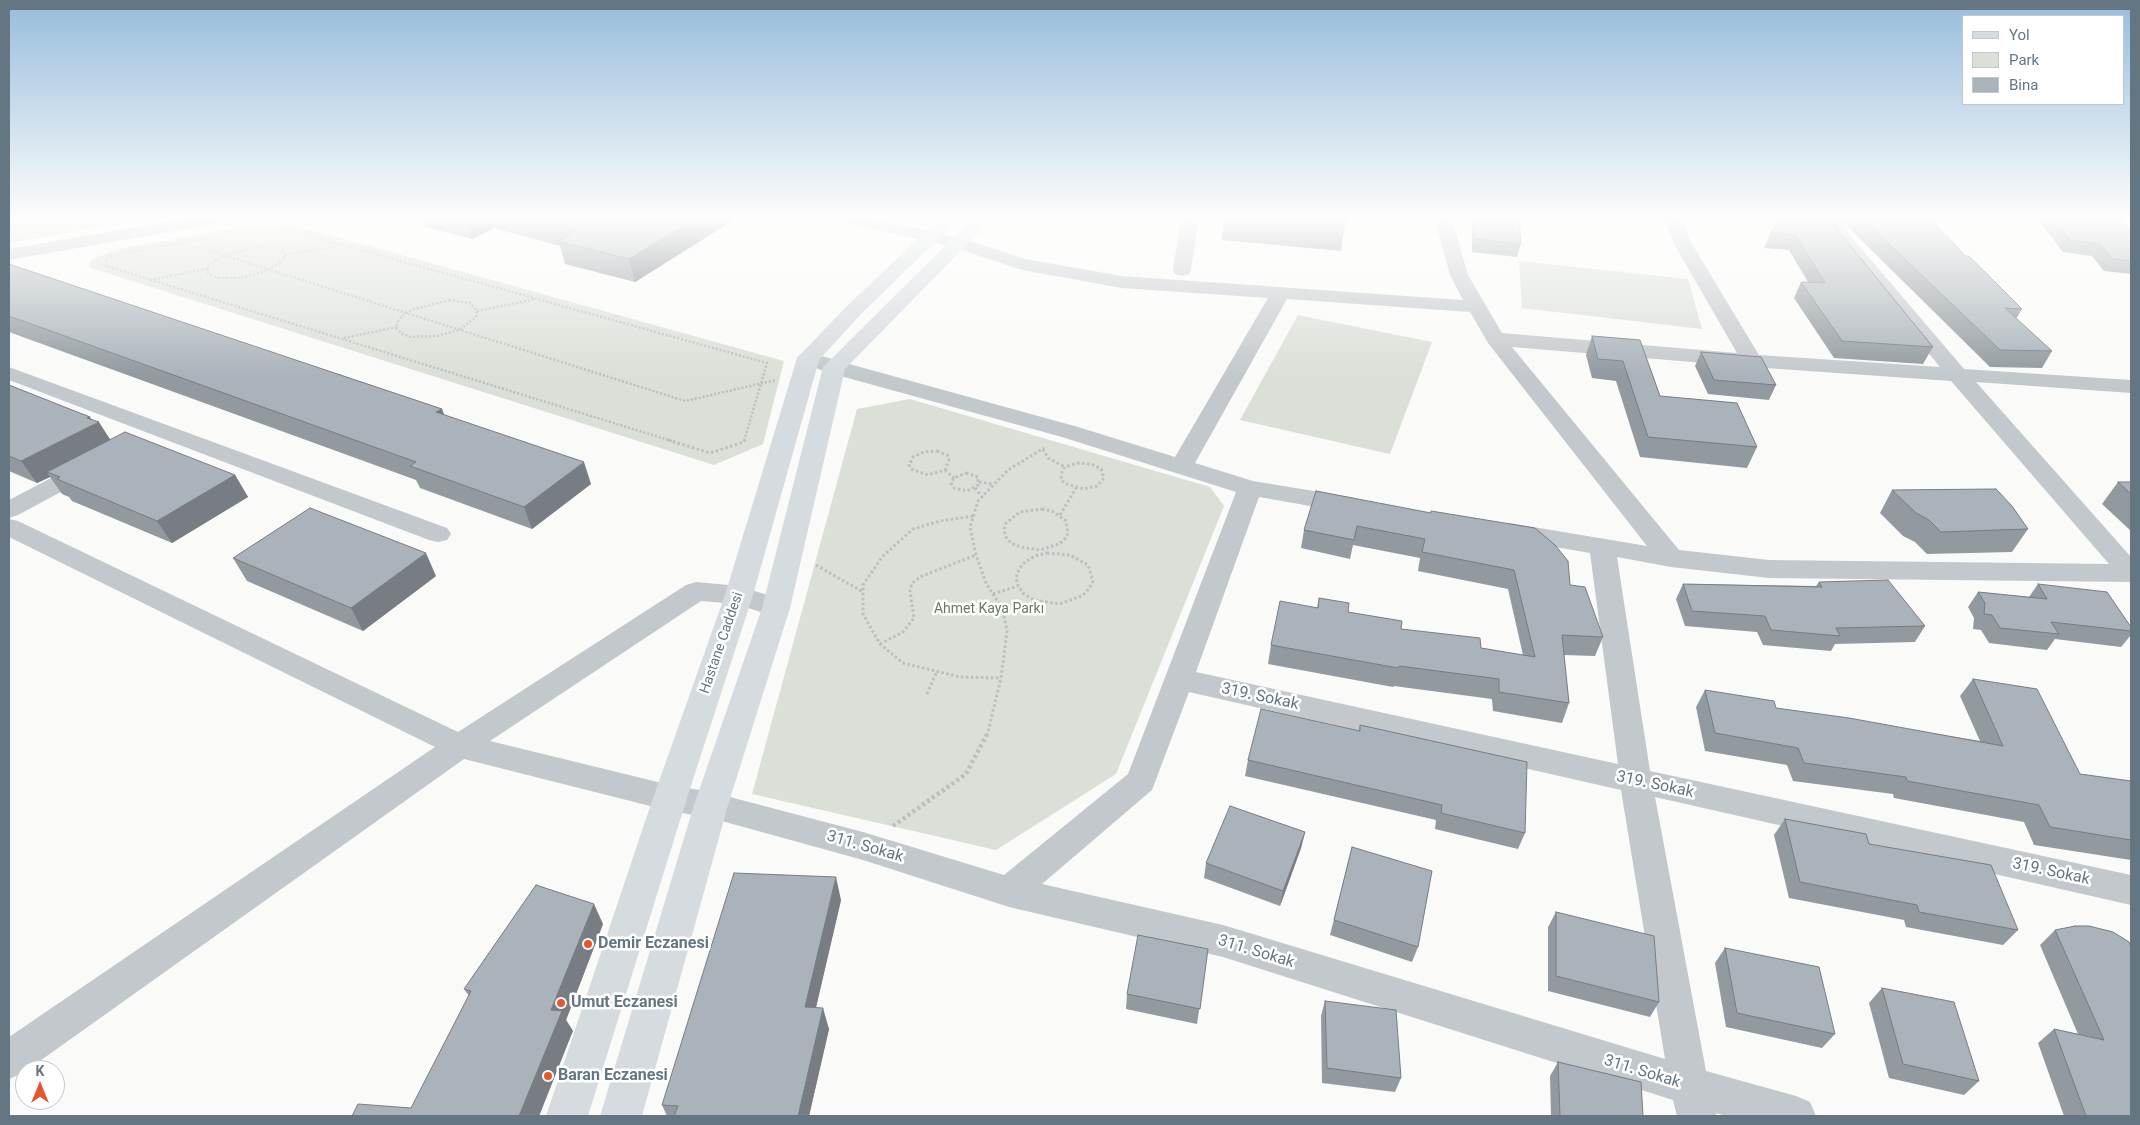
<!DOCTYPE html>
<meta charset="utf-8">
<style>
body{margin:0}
#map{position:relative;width:2140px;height:1125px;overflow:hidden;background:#fafaf8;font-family:Roboto,sans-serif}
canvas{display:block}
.frame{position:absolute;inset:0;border:10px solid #657683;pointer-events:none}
.legend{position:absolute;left:1962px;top:15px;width:162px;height:90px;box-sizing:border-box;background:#fff;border:1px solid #c1c8cd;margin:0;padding:6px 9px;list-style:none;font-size:15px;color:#657683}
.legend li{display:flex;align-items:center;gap:10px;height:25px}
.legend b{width:25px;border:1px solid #c1c8cd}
.north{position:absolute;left:15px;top:1060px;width:50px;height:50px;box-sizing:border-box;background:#fff;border:1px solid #c1c8cd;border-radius:50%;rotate:0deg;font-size:14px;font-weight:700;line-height:20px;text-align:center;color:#657683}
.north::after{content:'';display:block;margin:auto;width:18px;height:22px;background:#e4572e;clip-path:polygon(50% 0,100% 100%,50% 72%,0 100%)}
</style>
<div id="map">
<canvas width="2140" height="1125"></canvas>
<div class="frame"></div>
<ul class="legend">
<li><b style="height:6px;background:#d6dbdf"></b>Yol</li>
<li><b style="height:14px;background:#dadfd7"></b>Park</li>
<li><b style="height:14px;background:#aab3b9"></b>Bina</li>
</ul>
<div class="north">K</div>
</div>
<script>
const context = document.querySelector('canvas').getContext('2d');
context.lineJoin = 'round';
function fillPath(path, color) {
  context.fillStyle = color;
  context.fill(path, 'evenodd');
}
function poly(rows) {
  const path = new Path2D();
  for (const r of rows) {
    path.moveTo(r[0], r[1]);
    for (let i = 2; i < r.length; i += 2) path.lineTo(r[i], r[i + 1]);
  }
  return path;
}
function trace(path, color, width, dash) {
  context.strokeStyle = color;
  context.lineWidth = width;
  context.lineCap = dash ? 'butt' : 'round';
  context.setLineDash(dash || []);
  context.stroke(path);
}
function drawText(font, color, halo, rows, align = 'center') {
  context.font = font + ' Roboto,sans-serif';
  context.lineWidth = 5;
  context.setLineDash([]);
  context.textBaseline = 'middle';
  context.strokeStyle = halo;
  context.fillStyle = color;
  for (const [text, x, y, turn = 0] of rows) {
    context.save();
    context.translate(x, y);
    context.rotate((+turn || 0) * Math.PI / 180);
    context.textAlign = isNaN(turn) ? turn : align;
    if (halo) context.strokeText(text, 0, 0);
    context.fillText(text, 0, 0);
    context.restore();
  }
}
fillPath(poly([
 [9,218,153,218,9,243],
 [297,226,784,361,763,444,714,465,88,267,92,259,119,249,235,228],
 [1519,261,1688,279,1702,329,1522,308],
 [1298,315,1432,342,1390,454,1240,420],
 [910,399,1210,487,1224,506,1116,774,996,850,752,794,857,409]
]), '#dadfd7');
trace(poly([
 [191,245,685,401,776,380],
 [262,246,280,249,284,252,285,256,283,261,266,271,242,278,218,278,210,275,207,271,208,266,224,255,262,246],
 [285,255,339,246],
 [154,279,207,269],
 [449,300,470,303,477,311,476,317,459,330,437,336,411,337,402,334,397,329,397,323,402,316,411,310,449,300],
 [477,311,536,299],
 [344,338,397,327],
 [672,441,106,266,106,259,124,253,232,234,293,231,767,363,744,441]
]), '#bbbfc2', 2.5, [2, 2]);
trace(poly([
 [668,440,710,453,744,442,745,440],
 [1043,449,1048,458,1065,467],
 [937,451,947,455,949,459,945,470,928,475,911,469,909,465,913,457,924,452,937,451],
 [1077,463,1091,464,1101,469,1104,478,1097,486,1083,489,1064,483,1061,479,1062,471,1065,467,1077,463],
 [945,470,954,478],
 [966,473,978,477,978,485,967,491,954,488,951,483,954,478,966,473],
 [979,482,994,484],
 [975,488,982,497],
 [1042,509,1052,511,1066,521,1068,533,1065,539,1059,544,1040,550,1020,547,1011,543,1006,537,1004,530,1006,523,1020,512,1042,509],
 [1060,515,1076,488],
 [973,516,940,521,913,529,882,557,863,585,863,614,880,644,903,663,960,677,1001,678],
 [1047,553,1070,555,1088,565,1093,581,1089,589,1082,596,1059,604,1034,600,1024,594,1018,586,1016,578,1019,569,1025,562,1035,556,1047,553],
 [816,565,863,592],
 [993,594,1018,586],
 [880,644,903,632,914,618,910,591,912,583,922,576,976,555],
 [927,694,937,671],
 [987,736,1001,678,1007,631,1003,610,986,583,976,555,970,527,978,501,1008,470,1044,448]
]), '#bbbfc2', 3, [2.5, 2.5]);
trace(poly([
 [893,826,966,774,987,734]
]), '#bbbfc2', 4.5, [3, 3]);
fillPath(poly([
 [188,218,229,218,226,222,220,223,9,260,9,249,188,218],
 [838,218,872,218,964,239,1025,259,1122,276,1463,300,1450,275,1434,218,1452,218,1468,275,1502,333,1737,353,1674,244,1663,218,1681,218,1692,244,1759,355,1940,367,1832,236,1824,218,1842,218,1849,234,1964,369,2131,380,2131,393,1976,382,2131,557,2131,582,1769,578,1671,567,1617,557,1650,771,2131,875,2131,905,1655,797,1706,1071,1796,1096,1810,1102,1816,1116,1726,1116,1716,1113,1717,1116,1677,1116,1673,1100,1223,957,1009,907,863,860,711,818,670,811,464,759,23,1073,9,1079,9,1037,435,747,9,537,9,519,18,521,458,732,686,585,696,582,739,586,786,601,790,608,786,615,776,617,736,604,701,601,490,741,670,785,711,792,863,832,1004,875,1128,774,1236,492,1062,437,826,372,801,362,797,358,801,354,808,352,815,354,842,362,1078,427,1175,457,1268,298,1122,288,1022,270,953,247,841,222,838,218],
 [1287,299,1470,312,1488,343,1647,546,1509,523,1500,525,1496,531,1500,537,1509,539,1590,553,1618,764,1196,672,1259,497,1350,513,1359,510,1362,505,1359,500,1350,497,1253,481,1195,463,1287,299],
 [1512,347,1752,367,1951,381,2109,564,1769,560,1679,550,1512,347],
 [1189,692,1621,790,1665,1059,1223,925,1042,884,1152,790,1189,692],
 [1181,218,1199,218,1191,270,1189,274,1182,276,1175,274,1173,270,1181,218],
 [9,367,447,528,451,534,447,540,438,542,429,540,9,380,9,367],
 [88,461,96,463,100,468,96,473,18,515,9,518,9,500,80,463,88,461]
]), '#c3c8cc');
fillPath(poly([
 [940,218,960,218,861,314,819,360,753,595,687,798,588,1116,546,1116,653,798,725,595,797,358,847,306,940,218],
 [973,218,993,218,845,369,790,608,728,805,642,1116,600,1116,694,805,762,608,823,367,973,218]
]), '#d6dbdf');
fillPath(poly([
 [423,218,737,218,635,282,565,264,560,246,494,228,472,239,426,227],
 [1224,218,1346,218,1341,251,1222,240],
 [1472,218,1519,218,1521,244,1517,257,1472,252],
 [1843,218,1931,218,1945,236,1965,256,2022,309,2016,319,2052,351,2042,368,1990,367,1848,227],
 [2037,218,2120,218,2131,232,2131,274,2104,271,2092,256,2063,252],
 [1838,222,1836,227,1933,347,1923,364,1834,358,1794,298,1801,282,1808,282,1789,250,1764,248,1771,232],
 [9,264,442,409,444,415,591,484,532,529,420,488,416,480,9,332],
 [1592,336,1640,340,1660,396,1757,447,1747,468,1640,457,1616,381,1592,378,1586,355],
 [1701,352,1776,385,1769,400,1708,394,1695,366],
 [9,385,92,420,110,439,235,475,248,497,172,543,72,501,69,497,62,494,50,477,37,483,9,471],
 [2118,482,2131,482,2131,531,2102,504],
 [1892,490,2028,529,2012,552,1927,554,1915,542,1903,536,1880,513],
 [1316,491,1570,585,1603,637,1595,656,1564,655,1569,703,1562,723,1493,711,1492,699,1394,686,1393,687,1268,664,1271,645,1317,608,1319,598,1348,612,1401,629,1481,648,1523,655,1508,589,1418,571,1420,558,1353,545,1350,559,1301,548,1304,530],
 [233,558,436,576,363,631,247,581],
 [1819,582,1925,626,1915,642,1835,644,1831,651,1763,645,1757,632,1685,626,1676,599,1683,584,1816,586],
 [2038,584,2131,627,2131,635,2121,647,2055,639,2047,650,1989,643,1981,630,1973,629,1974,618,1968,607,1978,592,2029,597],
 [1973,679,2080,774,2131,781,2131,860,2034,845,2024,822,1894,798,1893,794,1793,781,1787,765,1705,751,1696,707,1705,690,1776,708,1980,741,1960,696],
 [1360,725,1525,833,1518,849,1435,829,1436,820,1245,776,1248,760,1359,731],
 [1785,819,1869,844,2018,930,2003,945,1906,927,1904,920,1789,898,1774,835],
 [1305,832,1301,848,1280,906,1204,878,1206,863],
 [1352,847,1418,947,1412,962,1330,935],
 [841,900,816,1007,829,1029,809,1116,667,1116,662,1105],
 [1556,912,1659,1002,1650,1017,1548,991,1548,927],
 [603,924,566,1020,573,1031,539,1116,352,1116,411,1108,469,996,464,989],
 [2055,930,2131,947,2131,1116,2064,1116,2038,1043,2054,1029,2078,1034,2040,945],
 [1725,948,1835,1034,1822,1048,1726,1027,1715,963],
 [1208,949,1197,1024,1126,1009,1127,994],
 [1882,988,1979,1081,1964,1095,1889,1078,1869,1003],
 [1325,1001,1401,1078,1395,1092,1322,1083,1321,1016],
 [1558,1062,1643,1116,1551,1116,1550,1076]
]), '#929a9f');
fillPath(poly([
 [465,218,490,218,494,228,472,239],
 [696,218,737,218,635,282,629,259],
 [442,409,450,431,436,412],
 [90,417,95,424,99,422,113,444,47,472,50,477,37,483,21,461],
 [584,462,591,484,532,529,524,507],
 [235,475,248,497,172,543,157,521],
 [426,553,436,576,363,631,351,608],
 [1305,832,1301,848,1280,906,1283,891],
 [836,877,841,900,811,1029,805,1007],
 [594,904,603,924,566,1020,573,1031,571,1035,539,1116,519,1116,551,1010],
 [823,1008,829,1029,809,1116,798,1116]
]), '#777d82');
const building = poly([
 [534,218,696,218,629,259,558,241,578,230,534,218],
 [1260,218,1346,218,1345,226,1260,218],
 [1475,218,1519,218,1521,244,1475,239,1475,218],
 [1781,218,1836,218,1838,222,1834,226,1933,347,1842,341,1801,282,1825,283,1796,235,1771,232,1781,218],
 [1862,218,1931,218,1945,236,1947,236,1965,256,1969,256,2022,309,2005,308,2052,351,2000,350,1862,218],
 [2053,218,2120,218,2131,232,2131,261,2112,259,2100,244,2070,240,2053,218],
 [9,264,442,409,436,412,584,462,524,507,410,466,416,462,9,316,9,264],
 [1592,336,1640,340,1660,396,1737,403,1757,447,1648,437,1623,361,1598,359,1592,336],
 [1701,352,1761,357,1776,385,1714,380,1701,352],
 [9,385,90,417,87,418,99,422,21,461,9,456,9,385],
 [125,432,235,475,157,521,57,479,60,477,47,472,125,432],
 [2118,482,2131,482,2131,494,2118,482],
 [1996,489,2012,506,2028,529,1941,532,1929,520,1916,513,1892,490,1996,489],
 [1316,491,1431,513,1431,511,1535,528,1555,545,1568,561,1570,585,1585,587,1603,637,1562,635,1569,703,1499,692,1499,679,1399,666,1398,668,1271,645,1280,601,1318,608,1319,598,1349,603,1348,612,1402,621,1401,629,1480,638,1481,648,1535,657,1514,570,1422,552,1425,539,1357,526,1354,540,1304,530,1316,491],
 [310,508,426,553,351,608,233,558,310,508],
 [1888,580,1925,626,1836,628,1840,636,1771,630,1765,616,1692,611,1683,584,1822,587,1819,582,1888,580],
 [2038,584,2107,592,2131,627,2131,631,2051,622,2059,634,2000,628,1992,615,1984,614,1985,603,1978,592,2047,599,2038,584],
 [1973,679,2037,689,2080,774,2131,781,2131,840,2050,827,2039,805,1907,781,1906,777,1804,763,1798,748,1715,733,1705,690,1774,701,1776,708,1849,718,2003,746,1973,679],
 [1261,709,1360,731,1360,725,1527,762,1525,833,1441,813,1442,805,1248,760,1261,709],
 [1230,806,1305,832,1283,891,1206,863,1230,806],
 [1785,819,1866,834,1869,844,1991,865,2018,930,1919,912,1917,905,1800,882,1785,819],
 [1352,847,1432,871,1418,947,1334,920,1352,847],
 [734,873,836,877,805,1007,823,1008,798,1116,674,1116,678,1106,662,1105,734,873],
 [536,885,594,904,551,1010,562,1011,519,1116,522,1116,352,1116,358,1104,411,1108,471,991,464,989,536,885],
 [1556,912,1654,936,1659,1002,1556,976,1556,912],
 [2075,926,2089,926,2113,932,2129,942,2131,947,2131,1116,2086,1116,2054,1029,2104,1040,2055,930,2075,926],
 [1138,935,1208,949,1200,1009,1127,994,1138,935],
 [1725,948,1819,967,1835,1034,1737,1013,1725,948],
 [1882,988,1954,1002,1979,1081,1903,1064,1882,988],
 [1325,1001,1396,1010,1401,1078,1327,1068,1325,1001],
 [1558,1062,1641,1082,1643,1116,1560,1116,1558,1062]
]);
fillPath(building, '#aab3b9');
trace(building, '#777d82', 1);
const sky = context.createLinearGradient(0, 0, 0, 376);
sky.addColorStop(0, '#96bcdc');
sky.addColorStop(0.58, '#fdfdfc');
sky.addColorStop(1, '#fdfdfc00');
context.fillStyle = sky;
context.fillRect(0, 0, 2140, 376);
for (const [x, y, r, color] of [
 [588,944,5,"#e4572e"],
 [561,1003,5,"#e4572e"],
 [548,1076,5,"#e4572e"]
]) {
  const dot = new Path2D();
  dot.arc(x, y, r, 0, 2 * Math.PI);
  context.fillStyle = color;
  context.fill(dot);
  trace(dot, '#fff', 2);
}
drawText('14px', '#687a64', '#fff', [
 ["Ahmet Kaya Parkı",989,609]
]);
drawText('14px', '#657683', '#fff', [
 ["Hastane Caddesi",722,643,-71]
]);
drawText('16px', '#657683', '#fff', [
 ["319. Sokak",1260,697,12],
 ["319. Sokak",1655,785,12],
 ["311. Sokak",865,847,16],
 ["319. Sokak",2051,872,12],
 ["311. Sokak",1256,952,17],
 ["311. Sokak",1642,1072,17]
]);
drawText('bold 16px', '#657683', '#fff', [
 ["Demir Eczanesi",598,944],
 ["Umut Eczanesi",571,1003],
 ["Baran Eczanesi",558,1076]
], 'left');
</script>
